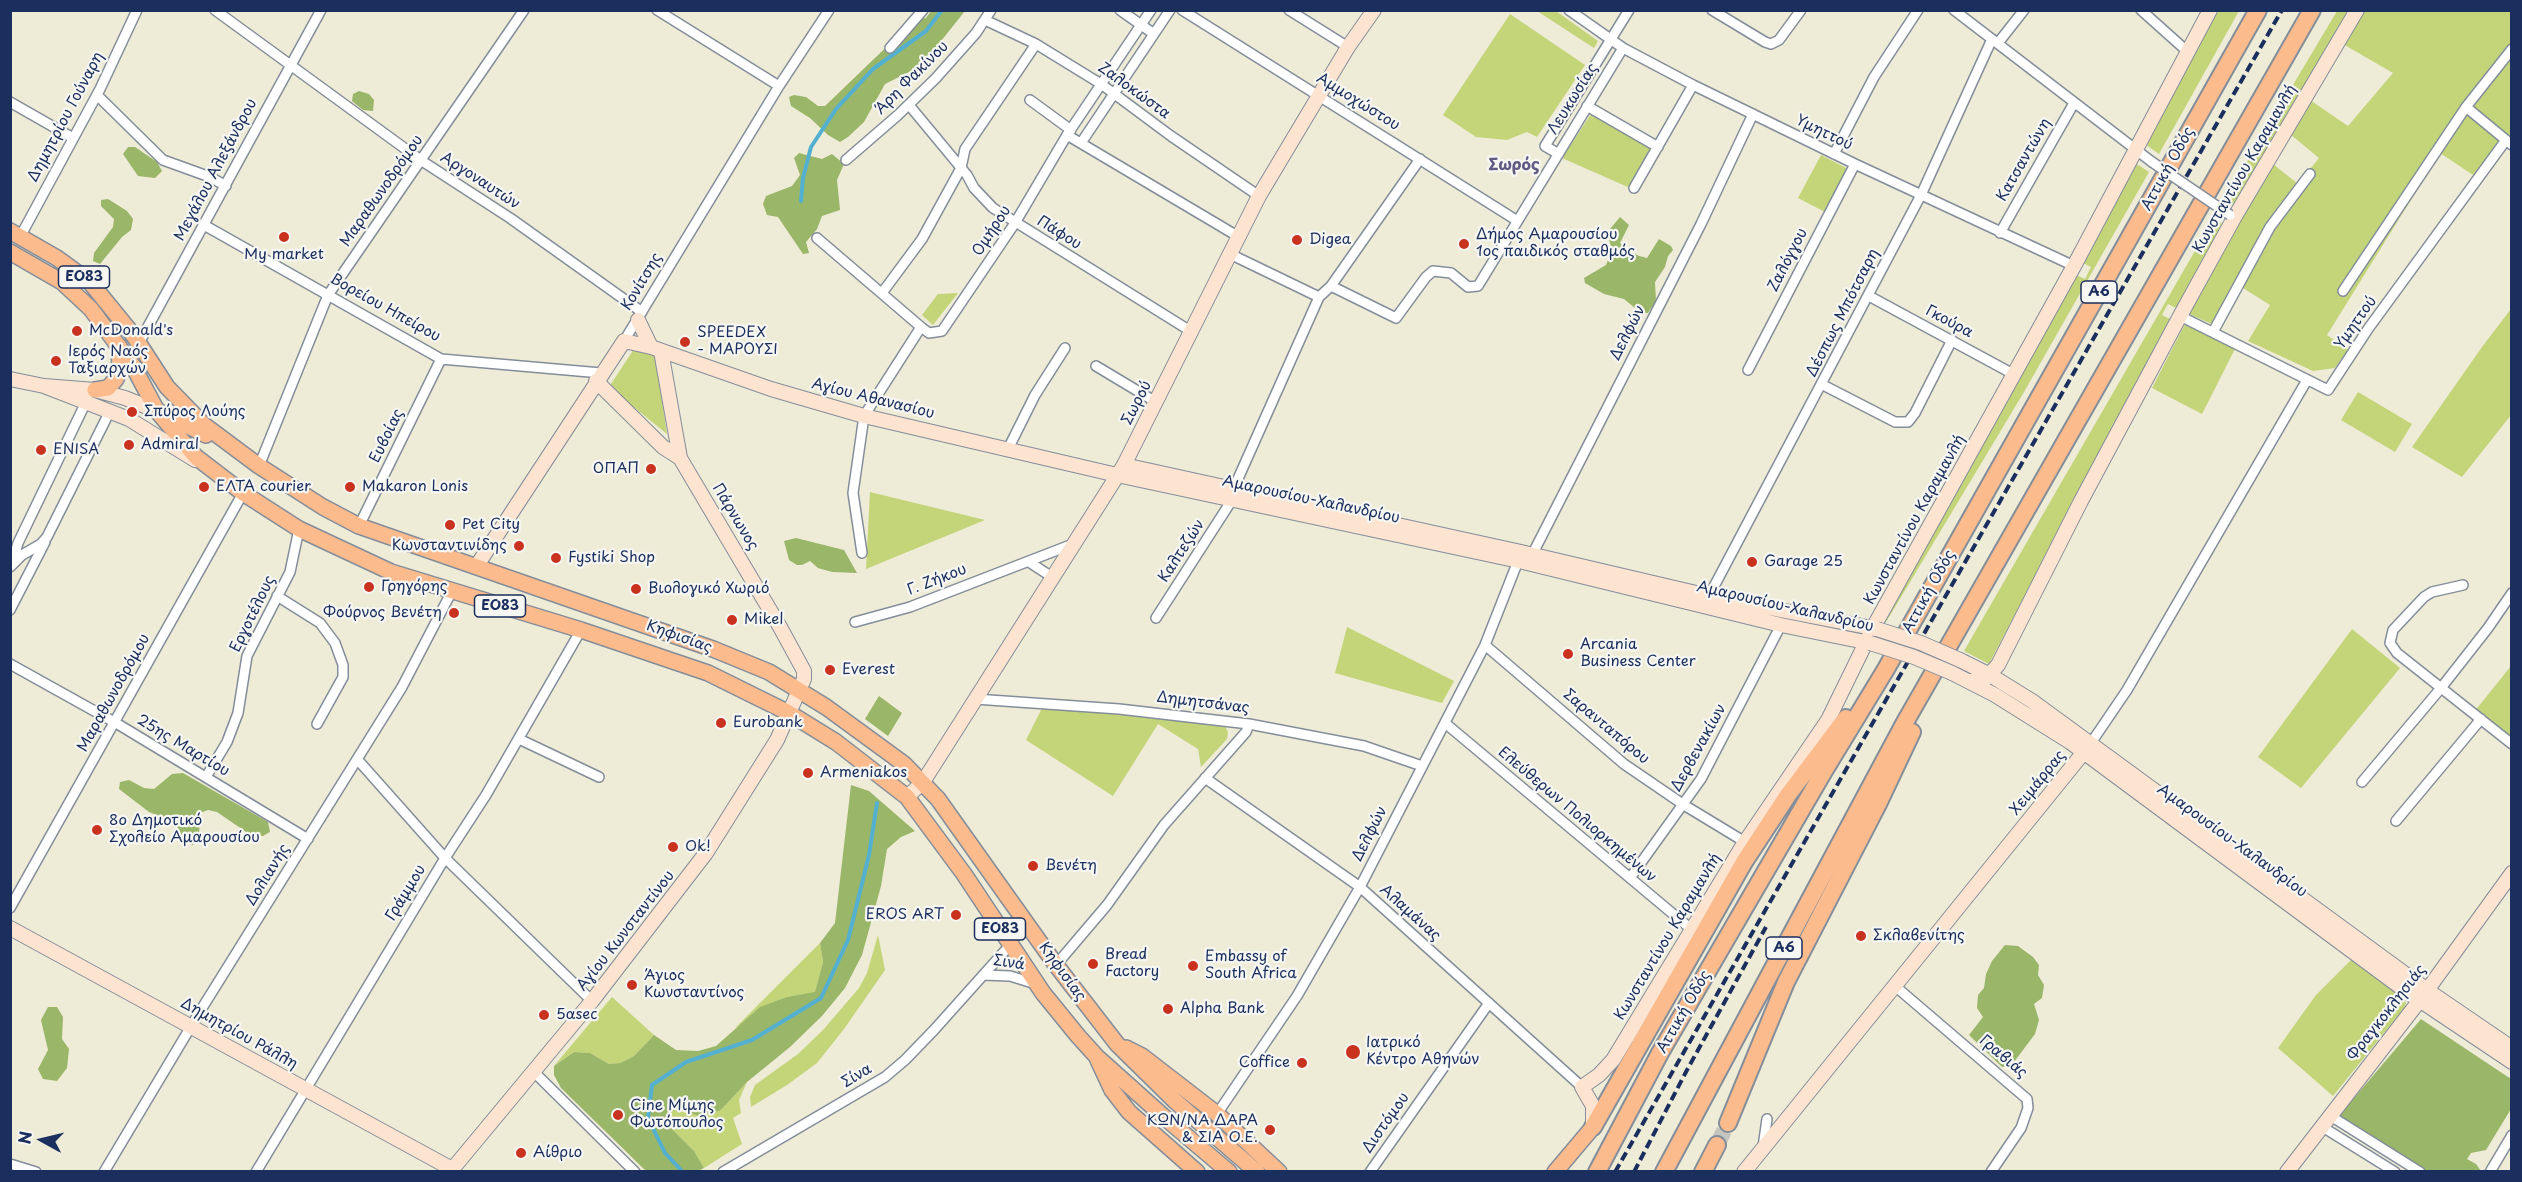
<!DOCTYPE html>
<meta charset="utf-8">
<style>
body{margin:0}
#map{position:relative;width:2522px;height:1182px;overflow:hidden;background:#eeebd7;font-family:"Playpen Sans",sans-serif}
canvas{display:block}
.frame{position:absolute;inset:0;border:12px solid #1b2f5e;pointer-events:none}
.north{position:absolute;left:12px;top:1110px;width:60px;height:60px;-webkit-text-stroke:4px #f6f6f2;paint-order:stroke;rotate:278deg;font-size:16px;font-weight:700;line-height:24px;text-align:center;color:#1b2f5e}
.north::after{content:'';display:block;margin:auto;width:21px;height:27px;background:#1b2f5e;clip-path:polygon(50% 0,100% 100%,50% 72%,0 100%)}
</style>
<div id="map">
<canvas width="2522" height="1182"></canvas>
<div class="frame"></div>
<div class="north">N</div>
</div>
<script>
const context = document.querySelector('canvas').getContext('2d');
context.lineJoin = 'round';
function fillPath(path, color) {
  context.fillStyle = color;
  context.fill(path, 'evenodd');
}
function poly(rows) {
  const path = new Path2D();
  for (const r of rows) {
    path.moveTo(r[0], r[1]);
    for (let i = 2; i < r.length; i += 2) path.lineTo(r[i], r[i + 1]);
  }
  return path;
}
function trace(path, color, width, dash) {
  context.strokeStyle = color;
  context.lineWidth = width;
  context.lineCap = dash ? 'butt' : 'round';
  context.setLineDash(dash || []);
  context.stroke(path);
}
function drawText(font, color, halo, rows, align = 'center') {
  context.font = font + ' "Playpen Sans",sans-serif';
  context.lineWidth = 4.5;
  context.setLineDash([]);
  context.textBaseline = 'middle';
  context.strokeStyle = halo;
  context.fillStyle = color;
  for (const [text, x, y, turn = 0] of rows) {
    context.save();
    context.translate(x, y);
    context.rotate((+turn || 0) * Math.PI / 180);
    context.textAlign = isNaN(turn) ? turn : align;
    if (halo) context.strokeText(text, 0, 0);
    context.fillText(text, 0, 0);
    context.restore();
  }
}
fillPath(poly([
 [1537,11,1556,11,1598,41,1594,48],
 [2213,11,2239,11,2159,154,2142,142],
 [2337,11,2349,11,2235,206,2225,199],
 [2362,11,2511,11,2511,139,2479,179,2440,153,2327,335,2348,350,2335,368,2313,371,2248,341,2270,305,2235,283,2214,325,2187,313,2273,164,2298,184,2319,158,2290,134,2310,100,2348,126,2393,73,2343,44],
 [1510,14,1585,65,1537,137,1527,132,1507,140,1476,137,1443,115],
 [1591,114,1652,150,1630,188,1562,158],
 [1821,155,1852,171,1829,214,1798,198],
 [2132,161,2149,172,2024,392,1886,622,1881,621,2072,273,2085,279,2091,267,2079,261],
 [2214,218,2224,225,2176,308,2168,304,2165,309,2162,315,2170,319,1989,664,1964,651],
 [958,293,933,325,922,315,938,294],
 [2511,309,2511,415,2462,477,2412,447,2482,347],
 [2185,324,2236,347,2202,414,2152,388],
 [634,349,655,355,667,434,609,387],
 [2358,392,2412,424,2395,452,2341,420],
 [870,492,985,520,866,569],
 [1347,627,1454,681,1442,703,1335,673],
 [2352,629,2400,668,2301,788,2258,757],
 [2511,666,2512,738,2474,712],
 [1043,706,1219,723,1225,726,1228,732,1227,739,1201,767,1198,749,1158,724,1113,796,1026,740],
 [878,935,885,970,844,1029,817,1063,787,1085,751,1107,750,1097,755,1085,798,1054,823,1030,859,988,867,973],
 [820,943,823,962,815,993,787,997,735,1028],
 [2351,960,2402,997,2406,1003,2405,1007,2333,1096,2278,1048,2316,995],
 [612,997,654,1035,634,1056,620,1063,609,1064,590,1053,574,1052,554,1066],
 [747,1082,739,1100,741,1113,733,1118,742,1144,704,1168,694,1151,669,1126,671,1112,681,1108,700,1117,721,1110]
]), '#c3d578');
fillPath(poly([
 [931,11,965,11,921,66,885,84,864,122,848,137,840,142,828,135,810,118,791,106,789,97,794,95,806,97,818,106,825,106,902,32,906,20,926,18],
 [359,91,369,94,374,100,373,111,363,110,352,101,353,94],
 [128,147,135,147,157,162,162,171,155,178,138,176,123,154],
 [799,153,822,159,832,154,844,164,837,180,840,210,822,216,817,229,806,242,809,253,803,254,778,217,767,215,763,204,766,196,792,186,800,175,794,158],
 [108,199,127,211,133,219,131,230,122,237,100,264,93,261,94,253,113,227,114,219,101,206,101,200],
 [1620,217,1629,225,1620,243,1628,250,1639,256,1647,258,1659,239,1671,246,1673,250,1668,256,1665,267,1655,282,1656,301,1648,313,1641,313,1624,299,1604,294,1585,283,1584,278,1606,265,1612,250,1609,239,1610,229],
 [796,538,844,550,857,573,832,572,818,568,810,561,802,565,797,565,789,560,784,541],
 [879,696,902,713,888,736,865,719],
 [183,773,268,822,270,832,263,836,249,834,217,812,208,810,200,813,199,836,193,845,183,842,178,828,169,820,149,812,119,789,120,782,129,780,144,788,154,789,172,774],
 [851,785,869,791,915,831,901,837,887,849,881,886,862,955,845,988,822,1016,790,1047,747,1082,721,1110,700,1117,681,1108,671,1112,669,1126,694,1151,704,1168,698,1171,646,1171,561,1088,554,1075,554,1066,574,1052,590,1053,609,1064,620,1063,634,1056,654,1035,676,1050,698,1051,716,1046,760,1007,787,997,815,992,823,962,820,943,835,923],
 [2005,945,2018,946,2033,957,2039,965,2038,975,2044,985,2042,998,2034,1004,2039,1020,2035,1034,2011,1066,2002,1067,1969,1035,1983,1017,1977,1008,1978,995,1984,988,1986,974,1992,961],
 [48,1007,57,1007,63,1017,62,1039,69,1049,67,1068,57,1081,43,1079,38,1069,48,1050,41,1020],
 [2421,1019,2511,1079,2511,1109,2486,1150,2471,1153,2467,1159,2476,1164,2481,1171,2427,1171,2338,1117]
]), '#9ab668');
trace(poly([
 [801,201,803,178,811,147,836,109,873,69,926,31,942,10],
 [681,1170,665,1153,648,1118,652,1085,686,1062,752,1040,821,998,848,940,869,855,877,803]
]), '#53b0d1', 4);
trace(poly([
 [1717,1145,1728,1123]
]), '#c4c5bf', 16, [16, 8]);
const street = poly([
 [215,10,422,161,510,218,642,312],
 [657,10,779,86],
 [1120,10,1154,34],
 [1182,10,1516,220],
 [1289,10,1348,47],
 [1569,10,1623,48,1693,85,1855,164,2074,266],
 [1712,10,1765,42,1771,44,1779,40,1801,10],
 [1954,10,2152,162],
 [2141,10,2188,52],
 [985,20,1036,44,1101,84,1171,136,1259,196],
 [1998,43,2024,10],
 [890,48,923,10],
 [97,95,163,160,210,177,226,186],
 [1030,100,1071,130],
 [10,102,73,138],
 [909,105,967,175,974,188,993,208,1192,332],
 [1587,106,1658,147],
 [2466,107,2512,145],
 [1067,135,1239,237],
 [1081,143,1170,10],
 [1557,153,1545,146,1629,10],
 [1834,154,1874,77,1918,10],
 [846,160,898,115,936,78,976,33,991,10],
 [1634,188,1693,85],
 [204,225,441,359,601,373],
 [2000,233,2074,103],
 [20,237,100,89,137,10],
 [817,238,921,327,929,333,942,331,1015,223,1067,135,1151,10],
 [1230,254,1319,297],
 [1331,286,1396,318,1426,277,1433,271,1451,273,1468,287,1478,286,1623,48],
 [2343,291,2466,107,2512,49],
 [882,293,922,239,961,168,965,149,1036,44],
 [1869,296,2015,375],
 [2180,316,2328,390,2368,329,2506,140],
 [2213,332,2270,227,2310,174],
 [624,341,779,86,829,10],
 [139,343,321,10],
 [1096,366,1156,402],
 [1748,370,1855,164],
 [1823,385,1895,422,1908,422,1915,413,1952,340],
 [1008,449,1035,395,1065,348],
 [259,466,328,295,524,10],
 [1233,490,1319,297,1331,286,1420,159],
 [359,526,441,359],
 [862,553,853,493,864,416,921,327],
 [1531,557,1701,224,1753,114],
 [1029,562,1052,577],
 [12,564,18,543,86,402],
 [10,567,22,555,41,544,47,537,110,411],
 [2463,585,2432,592,2424,597,2393,630,2390,643,2397,653,2512,744],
 [277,596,320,623,335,643,343,665,343,677,317,724],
 [1709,596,1921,195,1992,39],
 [10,610,45,542],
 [1156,618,1232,500],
 [855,622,910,607,1073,544],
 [1485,645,1624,764,1684,805,1745,842],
 [10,664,116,723,308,839],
 [975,699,1119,709,1249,724,1364,746,1422,766],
 [1445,723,1691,929],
 [519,739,599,777],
 [2091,743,2127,690,2307,380],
 [357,759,445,858,592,1001],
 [206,777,227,742,238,713,247,656,290,572,299,529],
 [1205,778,1360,887,1582,1087],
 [2362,782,2441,688,2488,628,2512,593],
 [2396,821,2481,719],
 [1630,878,1701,779,1781,625],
 [10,908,243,493],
 [1056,965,1107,905,1164,825,1246,732,1249,724],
 [983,975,1010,976,1036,984],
 [1895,986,2027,1099,2028,1108,2021,1128,1991,1172],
 [534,1072,635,1172],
 [1217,1114,1297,996,1360,887,1485,645,1520,556],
 [2329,1115,2420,1172],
 [2321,1126,2395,1172],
 [1763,1147,1767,1119],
 [10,1164,36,1172],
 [104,1172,199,1013,402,687,452,591],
 [256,1172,445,858,486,795,581,630],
 [723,1172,885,1077,905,1060,934,1030,1011,944],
 [1370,1172,1489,1003],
 [2490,1172,2512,1135]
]);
const secondary = poly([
 [638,320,651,347],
 [10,379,44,386,95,390,125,398,157,411],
 [596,381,663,447,680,458],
 [44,386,129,419,195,460],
 [1124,465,1521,552,1709,596,1877,629],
 [476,567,624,341,651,347,771,389,864,416,1117,475,1519,561,1781,625,1870,643],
 [1960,660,1990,675,2032,701,2427,990,2512,1048],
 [1952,673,1995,695,2070,742,2403,989,2512,1062],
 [1969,681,1984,680,1998,665,2081,501,2180,316,2234,218,2357,10],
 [907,797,923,782,1124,465,1259,196,1348,47,1374,10],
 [10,928,452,1169],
 [1593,1127,1593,1106,1582,1087,1599,1075,1613,1060,1745,842,1828,720,1873,628,2074,266,2210,10],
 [450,1172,592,1001,706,853,777,740,804,679,804,671,780,627,680,458,661,351],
 [1744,1172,2088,747],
 [2287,1172,2420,1000,2512,873]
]);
const primary = poly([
 [10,231,57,258,90,282,134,336,167,387,204,425,259,466,323,507,359,526,713,649,769,672,826,707,904,764,938,799,1056,965,1117,1044,1175,1101,1257,1172],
 [10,252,62,282,91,309,133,366,157,411,196,457,243,493,299,529,391,572,581,630,708,673,789,713,836,742,907,797,964,874,1043,993,1078,1036,1097,1057,1163,1116,1229,1172],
 [95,390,108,388,116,379,120,368,119,346],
 [160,412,206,435],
 [1126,1048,1142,1056,1217,1114,1279,1172],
 [1098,1060,1112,1090,1129,1112,1197,1172],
 [1555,1172,1593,1127]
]);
const highway = poly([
 [1728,1123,1786,982,1878,804,1912,732],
 [1593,1127,1744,862,1788,795,1846,718],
 [1597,1172,1660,1053,1824,771,1886,669,2258,10],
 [1664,1172,1904,724,2312,10],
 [1703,1172,1717,1145]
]);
trace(street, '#848d9a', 12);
trace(secondary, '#848d9a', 16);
trace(primary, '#848d9a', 18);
trace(highway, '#848d9a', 20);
trace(street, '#fff', 9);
trace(secondary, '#fde4d1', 14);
trace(primary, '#fbbb8d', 15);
trace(highway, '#fbbb8d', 16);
trace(poly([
 [1615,1172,2282,10],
 [1634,1172,1687,1070,1766,927]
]), '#1b2f5e', 4, [9, 4.5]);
const streetBridge = poly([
 [2152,162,2230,215]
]);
const secondaryBridge = poly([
 [1877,629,1921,643,1960,660],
 [1870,643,1914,657,1952,673]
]);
trace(streetBridge, '#848d9a', 12, []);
trace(secondaryBridge, '#848d9a', 16, []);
trace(streetBridge, '#fff', 9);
trace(secondaryBridge, '#fde4d1', 14);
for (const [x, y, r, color] of [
 [284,237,6,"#c8321e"],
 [1297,240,6,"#c8321e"],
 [1464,244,6,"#c8321e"],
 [77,331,6,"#c8321e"],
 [685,342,6,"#c8321e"],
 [56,361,6,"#c8321e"],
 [132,412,6,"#c8321e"],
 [129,445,6,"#c8321e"],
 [41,450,6,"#c8321e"],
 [651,469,6,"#c8321e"],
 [204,487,6,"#c8321e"],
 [350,487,6,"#c8321e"],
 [450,525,6,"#c8321e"],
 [519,546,6,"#c8321e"],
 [556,558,6,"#c8321e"],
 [1752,562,6,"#c8321e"],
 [369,587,6,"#c8321e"],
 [636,589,6,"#c8321e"],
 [454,613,6,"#c8321e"],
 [732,620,6,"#c8321e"],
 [1568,654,6,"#c8321e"],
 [830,670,6,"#c8321e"],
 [721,723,6,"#c8321e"],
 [808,773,6,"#c8321e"],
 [97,830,6,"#c8321e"],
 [673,847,6,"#c8321e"],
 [1033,866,6,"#c8321e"],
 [956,915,6,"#c8321e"],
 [1861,936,6,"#c8321e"],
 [1093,964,6,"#c8321e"],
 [1193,966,6,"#c8321e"],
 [632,985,6,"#c8321e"],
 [1168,1009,6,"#c8321e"],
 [544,1015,6,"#c8321e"],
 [1353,1052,8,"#c8321e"],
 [1302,1063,6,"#c8321e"],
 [618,1115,6,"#c8321e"],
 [1270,1130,6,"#c8321e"],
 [521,1153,6,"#c8321e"]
]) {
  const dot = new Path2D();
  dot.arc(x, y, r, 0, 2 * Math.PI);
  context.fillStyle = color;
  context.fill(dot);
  trace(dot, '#f6f6f2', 2);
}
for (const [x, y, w] of [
 [84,277,51],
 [2099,292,36],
 [500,606,51],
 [1000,929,51],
 [1784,948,36]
]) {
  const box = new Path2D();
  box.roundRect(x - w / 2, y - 11, w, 22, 4.5);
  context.fillStyle = '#f6f6f2';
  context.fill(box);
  trace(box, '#1b2f5e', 1.5);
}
drawText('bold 14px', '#1b2f5e', null, [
 ["ΕΟ83",84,277],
 ["Α6",2099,292],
 ["ΕΟ83",500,606],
 ["ΕΟ83",1000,929],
 ["Α6",1784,948]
]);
drawText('15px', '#1b2f5e', '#f6f6f2', [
 ["Άρη Φακίνου",912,78,-45],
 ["Ζαλοκώστα",1134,91,36],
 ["Λευκωσίας",1573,99,-58],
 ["Αμμοχώστου",1358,102,32],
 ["Δημητρίου Γούναρη",66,117,-62],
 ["Υμηττού",1824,133,26],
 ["Κατσαντώνη",2024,160,-60],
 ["Αττική Οδός",2168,169,-61],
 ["Κωνσταντίνου Καραμανλή",2245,169,-60],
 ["Μεγάλου Αλεξάνδρου",216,170,-62],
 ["Αργοναυτών",480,181,33],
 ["Μαραθωνοδρόμου",382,191,-55],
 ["Ομήρου",992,231,-57],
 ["Πάφου",1059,233,32],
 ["Ζαλόγγου",1788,260,-63],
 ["Κονίτσης",642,282,-59],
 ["Βορείου Ηπείρου",385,308,29],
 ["Δέσπως Μπότσαρη",1843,313,-63],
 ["Γκούρα",1949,322,28],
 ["Υμηττού",2356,323,-55],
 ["Δελφών",1628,333,-63],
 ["Αγίου Αθανασίου",873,399,14],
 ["Σωρού",1137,403,-63],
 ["Ευβοίας",387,436,-64],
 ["Αμαρουσίου-Χαλανδρίου",1311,500,12],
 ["Πάρνωνος",735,517,59],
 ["Κωνσταντίνου Καραμανλή",1915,520,-61],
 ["Καλτεζών",1182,551,-57],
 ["Γ. Ζήκου",937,580,-21],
 ["Αττική Οδός",1929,592,-61],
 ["Αμαρουσίου-Χαλανδρίου",1785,607,13],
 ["Εργοτέλους",253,614,-64],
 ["Κηφισίας",679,637,20],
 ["Μαραθωνοδρόμου",114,693,-61],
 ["Δημητσάνας",1203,703,7],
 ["Σαρανταπόρου",1606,727,40],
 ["25ης Μαρτίου",183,746,31],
 ["Δερβενακίων",1699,748,-61],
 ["Χειμάρρας",2038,783,-51],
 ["Ελεύθερων Πολιορκημένων",1577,815,40],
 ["Δελφών",1370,834,-63],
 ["Αμαρουσίου-Χαλανδρίου",2232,841,36],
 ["Δολιανής",268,875,-58],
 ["Γράμμου",406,893,-59],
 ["Αλαμάνας",1410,913,42],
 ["Αγίου Κωνσταντίνου",626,931,-52],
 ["Κωνσταντίνου Καραμανλή",1668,937,-59],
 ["Σινά",1009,963,9],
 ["Κηφισίας",1062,972,54],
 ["Αττική Οδός",1684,1012,-60],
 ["Φραγκοκλησιάς",2387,1013,-52],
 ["Δημητρίου Ράλλη",239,1034,29],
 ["Γραβιάς",2003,1057,40],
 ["Σίνα",857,1076,-31],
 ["Διστόμου",1386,1123,-55]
]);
drawText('15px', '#1b2f5e', '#f6f6f2', [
 ["Δήμος Αμαρουσίου",1476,235],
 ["1ος παιδικός σταθμός",1476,252],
 ["Digea",1309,240],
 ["My market",284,255,"center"],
 ["McDonald's",89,331],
 ["SPEEDEX",697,333],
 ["- ΜΑΡΟΥΣΙ",697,350],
 ["Ιερός Ναός",68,352],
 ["Ταξιαρχών",68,369],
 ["Σπύρος Λούης",144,412],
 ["Admiral",141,445],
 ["ENISA",53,450],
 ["ΟΠΑΠ",639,469,"right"],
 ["ΕΛΤΑ courier",216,487],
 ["Makaron Lonis",362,487],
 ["Pet City",462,525],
 ["Κωνσταντινίδης",507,546,"right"],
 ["Fystiki Shop",568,558],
 ["Garage 25",1764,562],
 ["Γρηγόρης",381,587],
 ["Βιολογικό Χωριό",648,589],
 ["Φούρνος Βενέτη",442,613,"right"],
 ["Mikel",744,620],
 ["Arcania",1580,645],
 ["Business Center",1580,662],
 ["Everest",842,670],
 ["Eurobank",733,723],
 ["Armeniakos",820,773],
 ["8ο Δημοτικό",109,821],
 ["Σχολείο Αμαρουσίου",109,838],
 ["Ok!",685,847],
 ["Βενέτη",1045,866],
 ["EROS ART",944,915,"right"],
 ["Σκλαβενίτης",1873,936],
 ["Bread",1105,955],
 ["Factory",1105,972],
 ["Embassy of",1205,957],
 ["South Africa",1205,974],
 ["Άγιος",644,976],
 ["Κωνσταντίνος",644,993],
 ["Alpha Bank",1180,1009],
 ["5αsec",556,1015],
 ["Ιατρικό",1366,1043],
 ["Κέντρο Αθηνών",1366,1060],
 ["Coffice",1290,1063,"right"],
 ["Cine Μίμης",630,1106],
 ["Φωτόπουλος",630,1123],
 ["ΚΩΝ/ΝΑ ΔΑΡΑ",1258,1121,"right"],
 ["& ΣΙΑ Ο.Ε.",1258,1138,"right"],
 ["Αίθριο",533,1153]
], 'left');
drawText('bold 16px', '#615b84', '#f6f6f2', [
 ["Σωρός",1514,166]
]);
</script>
